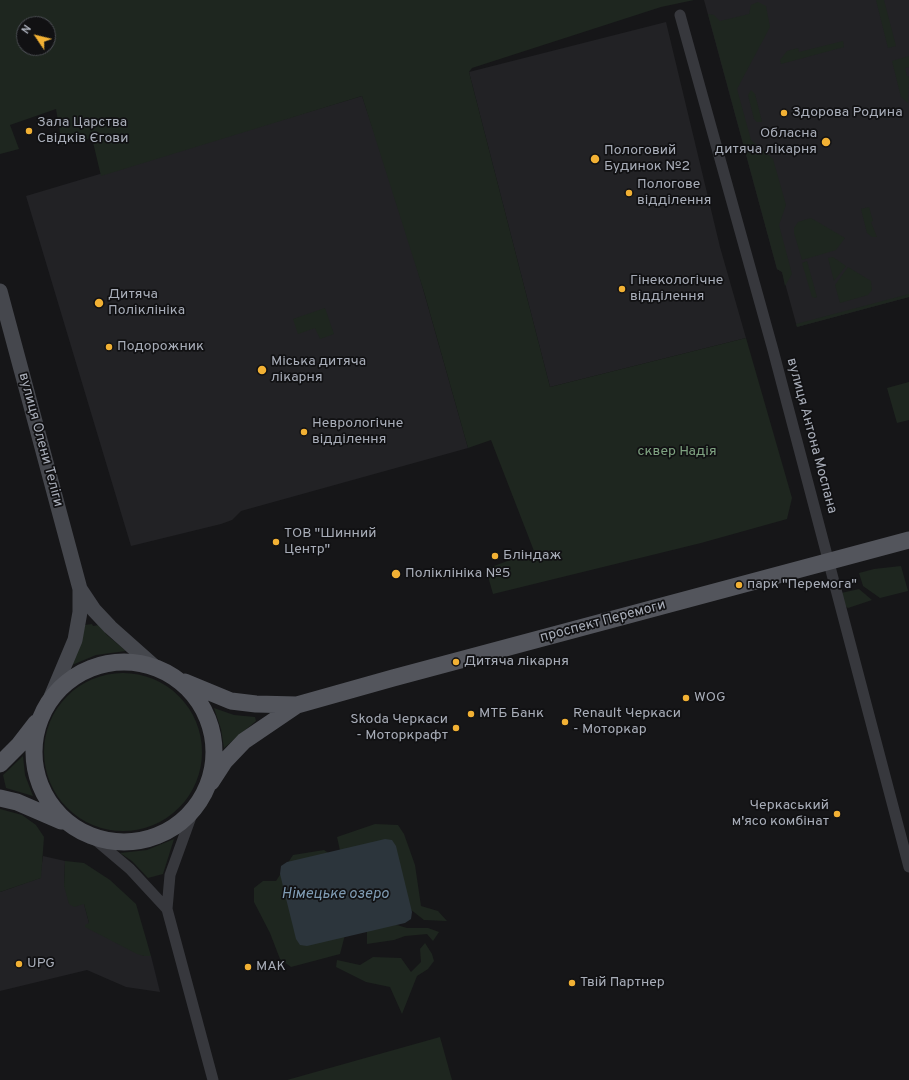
<!DOCTYPE html>
<meta charset="utf-8">
<style>
body{margin:0}
#map{position:relative;width:909px;height:1080px;overflow:hidden;background:#161618;font-family:Overpass,sans-serif}
canvas{display:block}
.north{position:absolute;left:16px;top:16px;width:40px;height:40px;box-sizing:border-box;background:#111113;border:1px solid #4d4f55;border-radius:50%;rotate:305deg;font-size:11px;font-weight:700;line-height:16px;text-align:center;color:#a8adb8}
.north::after{content:'';display:block;margin:auto;width:14px;height:18px;background:#f2b134;clip-path:polygon(50% 0,100% 100%,50% 72%,0 100%)}
</style>
<div id="map">
<canvas width="909" height="1080"></canvas>
<div class="north">N</div>
</div>
<script>
const context = document.querySelector('canvas').getContext('2d');
context.lineJoin = 'round';
function fillPath(path, color) {
  context.fillStyle = color;
  context.fill(path, 'evenodd');
}
function poly(rows) {
  const path = new Path2D();
  for (const r of rows) {
    if (r.length === 3) {
      path.moveTo(r[0] + r[2], r[1]);
      path.arc(r[0], r[1], r[2], 0, 2 * Math.PI);
      continue;
    }
    path.moveTo(r[0], r[1]);
    for (let i = 2; i < r.length; i += 2) path.lineTo(r[i], r[i + 1]);
  }
  return path;
}
function trace(path, color, width, dash) {
  context.strokeStyle = color;
  context.lineWidth = width;
  context.lineCap = dash ? 'butt' : 'round';
  context.setLineDash(dash || []);
  context.stroke(path);
}
function drawText(font, color, halo, rows, align = 'center') {
  context.font = font + ' Overpass,sans-serif';
  context.lineWidth = 3.5;
  context.setLineDash([]);
  context.textBaseline = 'middle';
  context.strokeStyle = halo;
  context.fillStyle = color;
  for (const [text, x, y, turn = 0] of rows) {
    context.save();
    context.translate(x, y);
    context.rotate((+turn || 0) * Math.PI / 180);
    context.textAlign = isNaN(turn) ? turn : align;
    if (halo) context.strokeText(text, 0, 0);
    context.fillText(text, 0, 0);
    context.restore();
  }
}
fillPath(poly([
 [704,0,909,0,909,297,797,327,782,272,777,269],
 [666,22,720,247,746,338,550,387,469,72],
 [362,96,403,218,468,448,241,511,232,520,221,524,131,546,26,196],
 [43,856,65,861,64,886,84,904,89,923,144,956,151,956,160,992,126,987,87,970,0,991,0,892,40,878]
]), '#222225');
fillPath(poly([
 [0,0,694,0,661,7,472,68,469,72,550,387,746,338,792,498,787,519,701,543,493,594,486,569,534,551,491,440,468,448,424,292,362,96,101,176,92,138,62,145,56,109,10,125,19,149,0,154],
 [24,24,48,24,48,48,24,48],
 [876,0,884,0,896,46,888,48],
 [758,2,766,6,770,27,737,89,751,140,773,159,786,205,779,225,792,274,785,286,782,272,777,269,708,14,714,15,720,21,749,14,751,5],
 [843,41,844,47,781,64,780,60,787,51,798,48,799,52],
 [909,56,909,67,905,68,907,76,909,76,908,103,901,97,892,61],
 [751,90,755,94,762,122,757,122,754,119,748,95],
 [869,207,873,221,871,222,877,237,872,237,867,233,861,209],
 [811,218,845,238,836,250,802,260,794,233,794,228,798,222],
 [833,257,846,266,834,281,828,258],
 [807,261,817,297,815,298,812,297,802,263],
 [848,267,871,281,872,290,868,295,840,303,835,285],
 [909,294,909,297,797,327,796,324],
 [325,308,334,334,320,339,315,328,298,334,293,319],
 [909,382,909,420,897,423,887,388],
 [901,566,908,591,880,598,863,586,859,573,874,569],
 [859,589,872,600,848,608,845,606,841,593],
 [92,624,93,626,99,625,107,635,126,651,96,655,72,665,85,625],
 [123,752,79],
 [214,708,234,715,255,717,256,721,224,748,221,729],
 [23,756,25,775,33,796,6,788,3,775],
 [0,809,22,815,36,825,44,837,41,878,0,892],
 [375,824,398,825,404,834,415,865,421,906,438,911,447,921,424,920,341,855,337,837],
 [174,839,163,874,148,878,132,861,120,853,147,850],
 [324,850,333,856,346,931,340,954,291,967,280,959,270,933,254,902,254,888,263,881,276,881,293,855],
 [65,861,84,863,110,880,136,904,151,956,144,956,137,954,85,927,85,925,89,923,84,904,74,907,69,904,64,886],
 [390,923,407,928,428,928,439,932,433,941,427,934,405,936,394,940,367,944,367,924],
 [425,943,432,954,434,961,428,969,417,976,402,1014,390,987,366,982,336,967,337,960,360,965,373,957,401,958,411,972,421,962,420,949],
 [440,1037,452,1080,287,1080]
]), '#1e261f');
fillPath(poly([
 [385,839,392,840,396,846,412,912,411,919,405,923,307,946,300,945,296,939,280,874,281,866,287,862]
]), '#2c353c');
trace(poly([
 [680,15,773,350,909,867],
 [195,806,170,875,167,909,213,1080],
 [91,836,130,869,167,909]
]), '#37383d', 11);
trace(poly([
 [0,291,80,589,80,612,75,640,51,697],
 [80,589,94,610,110,627,155,667]
]), '#45474d', 15);
trace(poly([
 [124,752,90],
 [185,682,231,701,256,704,297,705],
 [0,764,19,745,36,723],
 [211,782,224,762,244,741,297,705,393,678,909,540],
 [0,798,17,802,61,821]
]), '#53555c', 17);
for (const [x, y, r, color] of [
 [784,113,4,"#f2b134"],
 [29,131,4,"#f2b134"],
 [826,142,5,"#f2b134"],
 [595,159,5,"#f2b134"],
 [629,193,4,"#f2b134"],
 [622,289,4,"#f2b134"],
 [99,303,5,"#f2b134"],
 [109,347,4,"#f2b134"],
 [262,370,5,"#f2b134"],
 [304,432,4,"#f2b134"],
 [276,542,4,"#f2b134"],
 [495,556,4,"#f2b134"],
 [396,574,5,"#f2b134"],
 [739,585,4,"#f2b134"],
 [456,662,4,"#f2b134"],
 [686,698,4,"#f2b134"],
 [471,714,4,"#f2b134"],
 [565,722,4,"#f2b134"],
 [456,728,4,"#f2b134"],
 [837,814,4,"#f2b134"],
 [19,964,4,"#f2b134"],
 [248,967,4,"#f2b134"],
 [572,983,4,"#f2b134"]
]) {
  const dot = new Path2D();
  dot.arc(x, y, r, 0, 2 * Math.PI);
  context.fillStyle = color;
  context.fill(dot);
  trace(dot, '#111113', 1.5);
}
drawText('14px', '#a8adb8', '#111113', [
 ["Здорова Родина",792,113],
 ["Зала Царства",37,123],
 ["Свідків Єгови",37,139],
 ["Обласна",817,134,"right"],
 ["дитяча лікарня",817,150,"right"],
 ["Пологовий",604,151],
 ["Будинок №2",604,167],
 ["Пологове",637,185],
 ["відділення",637,201],
 ["Гінекологічне",630,281],
 ["відділення",630,297],
 ["Дитяча",108,295],
 ["Поліклініка",108,311],
 ["Подорожник",117,347],
 ["Міська дитяча",271,362],
 ["лікарня",271,378],
 ["Неврологічне",312,424],
 ["відділення",312,440],
 ["ТОВ \"Шинний",284,534],
 ["Центр\"",284,550],
 ["Бліндаж",503,556],
 ["Поліклініка №5",405,574],
 ["парк \"Перемога\"",747,585],
 ["Дитяча лікарня",464,662],
 ["WOG",694,698],
 ["МТБ Банк",479,714],
 ["Renault Черкаси",573,714],
 ["- Моторкар",573,730],
 ["Skoda Черкаси",448,720,"right"],
 ["- Моторкрафт",448,736,"right"],
 ["Черкаський",829,806,"right"],
 ["м'ясо комбінат",829,822,"right"],
 ["UPG",27,964],
 ["МАК",256,967],
 ["Твій Партнер",580,983]
], 'left');
drawText('14px', '#a8adb8', '#111113', [
 ["вулиця Антона Моспана",811,436,75],
 ["вулиця Олени Теліги",40,440,75],
 ["проспект Перемоги",603,622,-15]
]);
drawText('14px', '#7fa381', '#111113', [
 ["сквер Надія",677,452]
]);
drawText('italic 15px', '#7f9bb3', '#111113', [
 ["Німецьке озеро",335,895]
]);
</script>
